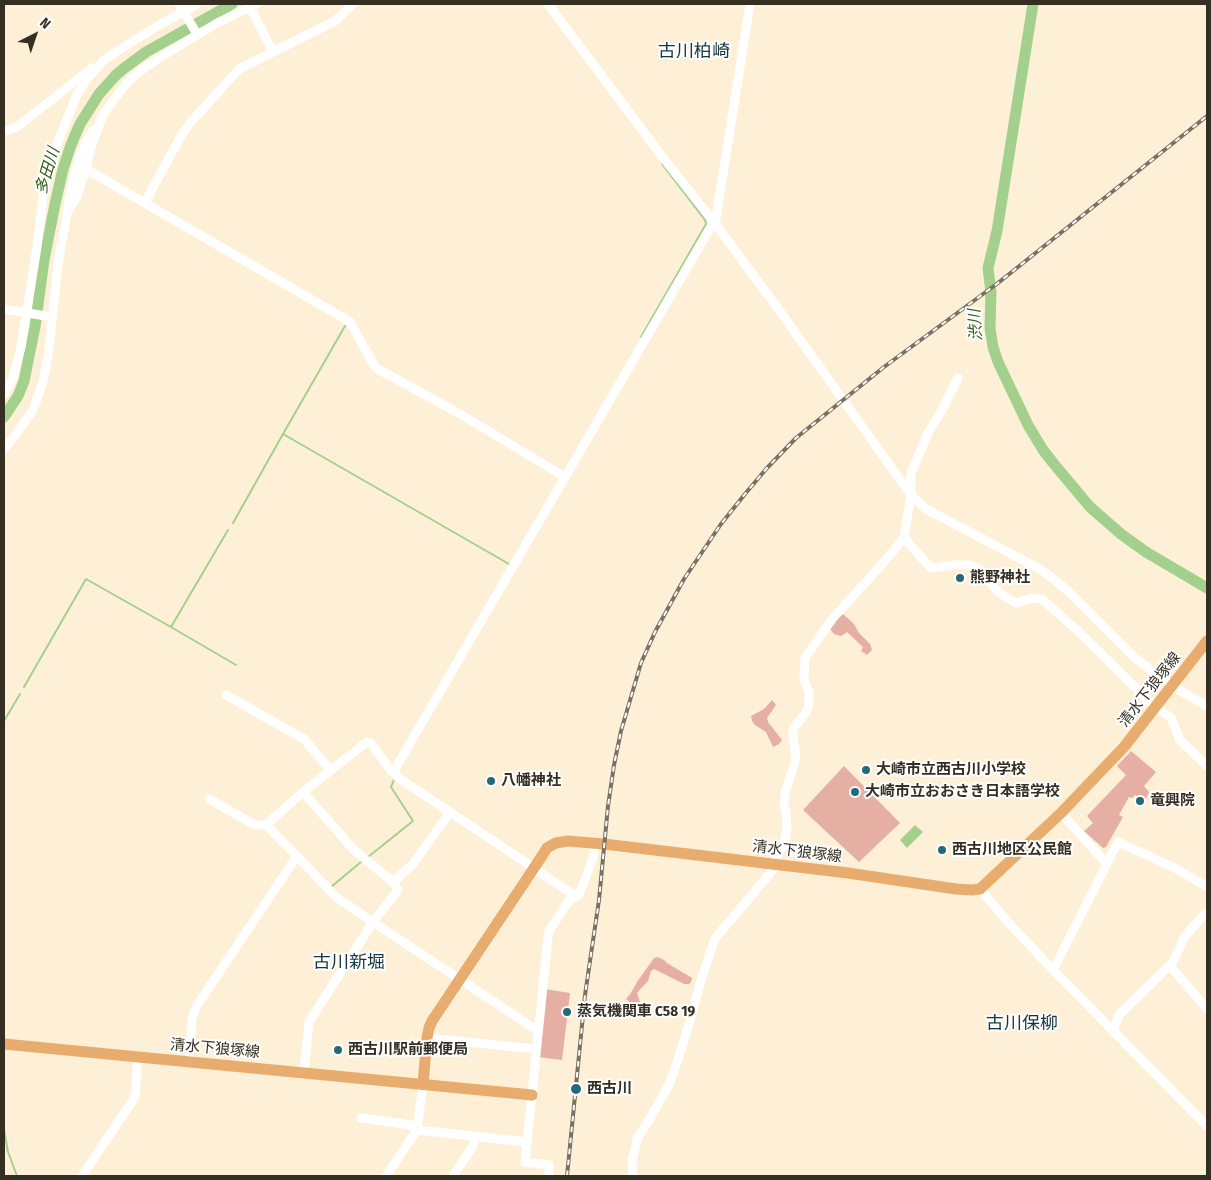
<!DOCTYPE html>
<meta charset="utf-8">
<style>
body{margin:0}
#map{position:relative;width:1211px;height:1180px;overflow:hidden;background:#fdf0d7;font-family:"Fira Sans Condensed",sans-serif}
canvas{display:block}
.frame{position:absolute;inset:0;border:5px solid #352f23;pointer-events:none}
.north{position:absolute;left:10px;top:10px;width:50px;height:50px;-webkit-text-stroke:4px #fefefe;paint-order:stroke;rotate:41deg;font-size:14px;font-weight:700;line-height:20px;text-align:center;color:#352f23}
.north::after{content:'';display:block;margin:auto;width:18px;height:22px;background:#352f23;clip-path:polygon(50% 0,100% 100%,50% 72%,0 100%)}
</style>
<div id="map">
<canvas width="1211" height="1180"></canvas>
<div class="frame"></div>
<div class="north">N</div>
</div>
<script>
const context = document.querySelector('canvas').getContext('2d');
context.lineJoin = 'round';
function fillPath(path, color) {
  context.fillStyle = color;
  context.fill(path, 'evenodd');
}
function poly(rows) {
  const path = new Path2D();
  for (const r of rows) {
    path.moveTo(r[0], r[1]);
    for (let i = 2; i < r.length; i += 2) path.lineTo(r[i], r[i + 1]);
  }
  return path;
}
function trace(path, color, width, dash) {
  context.strokeStyle = color;
  context.lineWidth = width;
  context.lineCap = dash ? 'butt' : 'round';
  context.setLineDash(dash || []);
  context.stroke(path);
}
function drawText(font, color, halo, rows, align = 'center') {
  context.font = font + ' "Fira Sans Condensed","Noto Sans JP",sans-serif';
  context.lineWidth = 4;
  context.setLineDash([]);
  context.textBaseline = 'middle';
  context.strokeStyle = halo;
  context.fillStyle = color;
  for (const [text, x, y, turn = 0] of rows) {
    context.save();
    context.translate(x, y);
    context.rotate((+turn || 0) * Math.PI / 180);
    context.textAlign = isNaN(turn) ? turn : align;
    if (halo) context.strokeText(text, 0, 0);
    context.fillText(text, 0, 0);
    context.restore();
  }
}
fillPath(poly([
 [843,614,854,624,859,633,870,644,872,650,867,655,861,651,863,647,847,632,841,636,834,634,830,629,835,620],
 [772,700,776,705,767,718,768,722,782,740,779,744,773,747,766,732,755,725,752,721,751,716,764,709],
 [1131,751,1156,772,1144,786,1149,792,1145,801,1135,795,1132,798,1129,797,1119,815,1123,817,1106,847,1103,848,1084,831,1093,823,1087,816,1126,775,1117,766],
 [844,766,900,823,859,862,803,810],
 [658,957,664,960,667,963,692,978,691,982,689,984,684,984,654,969,651,971,648,981,637,993,641,1005,640,1009,638,1009,626,999,631,993,637,982,654,958],
 [545,989,570,993,562,1060,538,1057]
]), '#e5afa4');
fillPath(poly([
 [915,825,923,832,907,848,900,840]
]), '#a3d18d');
trace(poly([
 [641,337,706,224,705,220,662,164],
 [283,434,345,326],
 [233,523,283,434,509,564],
 [171,627,236,665],
 [24,687,86,579,171,627,228,530],
 [4,721,20,694],
 [368,857,413,821,391,787,394,780],
 [331,887,362,861],
 [4,1130,8,1152,17,1176]
]), '#a3d18d', 2);
trace(poly([
 [1033,4,997,231,988,268,991,292,990,328,993,347,998,362,1028,425,1043,450,1054,464,1090,507,1121,534,1146,552,1207,588],
 [4,417,18,396,24,381,35,327,44,260,55,204,63,169,71,145,80,124,99,94,116,75,123,69,146,52,232,4]
]), '#a3d18d', 11);
trace(poly([
 [179,4,197,34],
 [548,4,664,159,714,222,779,310,911,495,926,509,1038,568,1055,580,1070,593,1135,658,1172,686,1207,706],
 [250,7,273,52],
 [100,119,115,98,126,84,140,71,164,55,217,23,257,4],
 [4,131,15,128,22,123,92,68],
 [86,169,347,320,350,322,374,365,376,368,460,414,565,477],
 [145,202,181,136,190,123,239,69,335,21,353,4],
 [68,210,69,198,79,158,86,142,93,130],
 [4,309,52,317],
 [4,394,13,378,21,347,37,247,44,189,58,142,76,97,86,80,103,61,114,53,161,24,197,4],
 [4,449,14,437,33,410,42,385,45,372,49,349,58,263,67,213,77,196,86,169,91,148,103,114],
 [904,538,931,568,955,565,969,565,979,569,998,592,1016,603,1031,598,1042,599,1078,631,1151,703,1171,718,1180,740,1207,766],
 [226,695,304,739,330,770],
 [303,792,354,850,393,882,398,890,373,922,538,1031],
 [209,799,255,825,266,825,303,792,367,742,371,743,392,772,396,773],
 [1061,813,1107,864],
 [266,825,297,856],
 [393,882,413,864,450,812],
 [980,889,1007,921,1053,970,1207,1126],
 [575,897,574,895,536,870,534,868,397,777,395,769,716,218,750,4],
 [1170,966,1207,1009],
 [1053,970,1118,842,1175,868,1207,887],
 [1113,1032,1119,1015,1173,962,1184,938,1191,929,1207,912],
 [427,1038,536,1049],
 [189,1062,192,1019,196,1007,297,856,336,897,373,922,309,1022,304,1072],
 [361,1118,418,1126],
 [417,1130,527,1142],
 [82,1176,135,1097,138,1057],
 [386,1176,417,1130,423,1084],
 [453,1176,473,1146,476,1136],
 [549,1176,549,1165,525,1162,548,937,549,931,570,899,579,895,593,858,595,844],
 [633,1176,632,1162,637,1139,649,1120,670,1083,684,1041,703,974,714,941,718,935,772,871,776,865,774,860,784,845,787,827,786,811,784,806,785,793,794,765,796,757,795,750,793,738,793,729,807,711,809,704,809,692,804,680,805,658,833,618,876,571,904,538,911,495,911,473,929,431,942,410,958,378]
]), '#fff', 9);
trace(poly([
 [4,1044,532,1095],
 [423,1084,427,1038,429,1028,432,1021,534,868,547,848,552,845,556,843,568,841,604,844,848,873,956,889,972,890,980,889,1061,813,1124,747,1207,641]
]), '#e8ad6e', 11);
const rail = poly([
 [567,1176,585,995,599,900,608,806,614,765,621,731,641,663,655,632,684,579,721,524,745,494,767,468,796,438,884,367,998,283,1207,116]
]);
trace(rail, '#7a7161', 4);
trace(rail, '#fefefe', 2, [5.5]);
for (const [x, y, r, color] of [
 [960,578,5,"#236a78"],
 [866,770,5,"#236a78"],
 [491,781,5,"#236a78"],
 [855,792,5,"#236a78"],
 [1140,801,5,"#236a78"],
 [942,850,5,"#236a78"],
 [567,1012,5,"#236a78"],
 [338,1050,5,"#236a78"],
 [576,1089,6,"#236a78"]
]) {
  const dot = new Path2D();
  dot.arc(x, y, r, 0, 2 * Math.PI);
  context.fillStyle = color;
  context.fill(dot);
  trace(dot, '#fefefe', 2);
}
drawText('bold 15px', '#352f23', '#fefefe', [
 ["熊野神社",970,578],
 ["大崎市立西古川小学校",876,770],
 ["八幡神社",501,781],
 ["大崎市立おおさき日本語学校",865,792],
 ["竜興院",1150,801],
 ["西古川地区公民館",952,850],
 ["蒸気機関車 C58 19",577,1012],
 ["西古川駅前郵便局",348,1050],
 ["西古川",587,1089]
], 'left');
drawText('15px', '#352f23', '#fefefe', [
 ["清水下狼塚線",1150,690,-52],
 ["清水下狼塚線",797,852,7],
 ["清水下狼塚線",215,1049,5]
]);
drawText('italic 16px', '#335e1a', '#fefefe', [
 ["多田川",48,171,-73],
 ["渋川",976,325,-94]
]);
drawText('18px', '#17383f', '#fefefe', [
 ["古川柏崎",694,52],
 ["古川新堀",349,963],
 ["古川保柳",1022,1024]
]);
</script>
